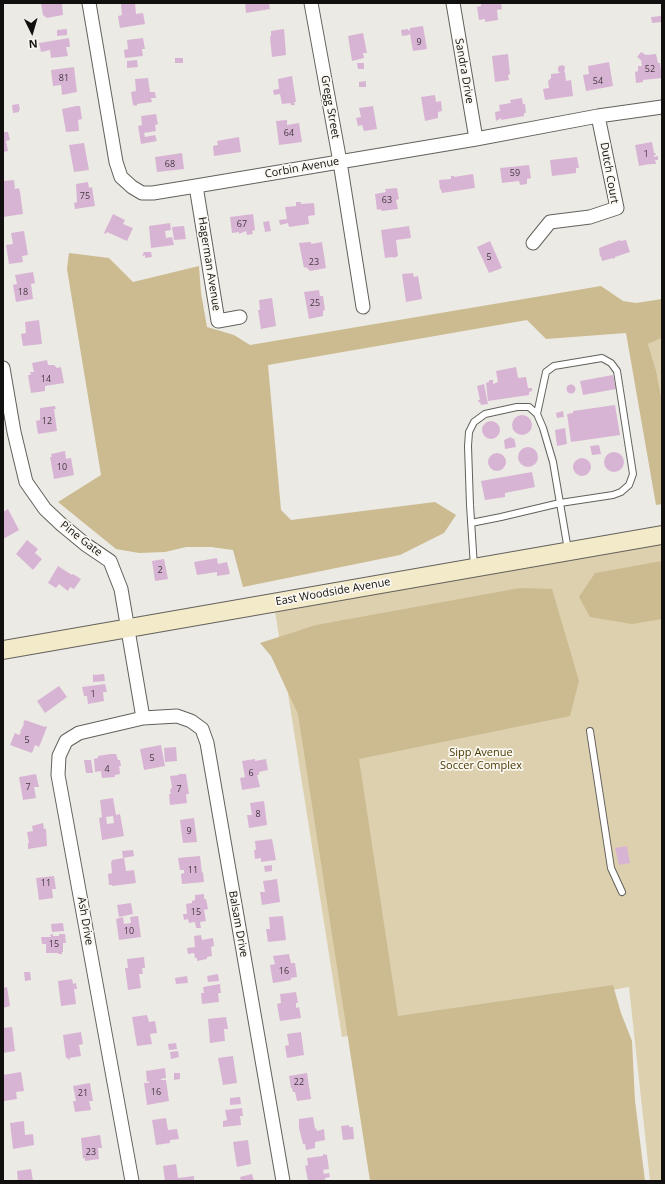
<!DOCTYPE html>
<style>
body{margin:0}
#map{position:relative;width:665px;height:1184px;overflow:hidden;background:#eceae4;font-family:"Open Sans",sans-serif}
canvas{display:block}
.frame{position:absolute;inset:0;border:4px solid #11100e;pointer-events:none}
.north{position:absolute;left:12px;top:12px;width:40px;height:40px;-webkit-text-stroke:3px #faf7f1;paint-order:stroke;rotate:175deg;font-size:11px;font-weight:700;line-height:16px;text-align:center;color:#11100e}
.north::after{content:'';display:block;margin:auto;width:14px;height:18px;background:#11100e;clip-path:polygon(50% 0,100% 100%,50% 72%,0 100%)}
</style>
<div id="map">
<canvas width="665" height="1184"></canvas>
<div class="frame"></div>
<div class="north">N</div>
</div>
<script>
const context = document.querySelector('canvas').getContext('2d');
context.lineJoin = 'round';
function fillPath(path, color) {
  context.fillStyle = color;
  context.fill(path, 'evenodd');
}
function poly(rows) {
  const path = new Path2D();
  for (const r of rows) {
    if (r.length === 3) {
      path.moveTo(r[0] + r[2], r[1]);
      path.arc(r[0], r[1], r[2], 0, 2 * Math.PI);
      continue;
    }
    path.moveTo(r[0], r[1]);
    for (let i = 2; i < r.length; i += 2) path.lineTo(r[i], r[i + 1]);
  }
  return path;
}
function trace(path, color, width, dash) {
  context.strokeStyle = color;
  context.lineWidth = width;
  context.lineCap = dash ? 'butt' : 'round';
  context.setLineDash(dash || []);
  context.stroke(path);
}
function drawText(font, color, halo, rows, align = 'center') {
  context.font = font + ' "Open Sans",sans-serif';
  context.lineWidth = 3.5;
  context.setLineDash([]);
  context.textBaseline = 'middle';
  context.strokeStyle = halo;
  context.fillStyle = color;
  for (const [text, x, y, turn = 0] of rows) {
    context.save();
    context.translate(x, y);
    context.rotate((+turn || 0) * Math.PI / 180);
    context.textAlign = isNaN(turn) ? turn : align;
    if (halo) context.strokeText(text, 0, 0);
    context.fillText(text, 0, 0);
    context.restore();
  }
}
fillPath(poly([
 [662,338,662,401,656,370,648,344],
 [662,543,662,1181,650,1181,629,987,342,1037,275,611]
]), '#ddd0ae');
fillPath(poly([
 [69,253,109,258,133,282,199,266,201,293,207,327,234,335,250,345,601,286,623,301,636,303,662,299,662,338,648,344,656,370,662,401,662,504,656,505,626,333,546,339,527,320,268,365,281,510,291,520,435,502,456,515,444,533,400,555,243,587,233,550,211,547,186,547,165,552,139,553,116,549,58,502,101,475,67,269],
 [662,561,662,619,632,624,590,617,579,597,595,573],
 [520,588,552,589,579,681,570,716,359,759,398,1016,613,985,621,1013,632,1041,635,1101,645,1181,370,1181,298,714,271,656,260,643,316,625]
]), '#ccbb91');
fillPath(poly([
 [41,3,62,3,63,15,47,18,43,15],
 [135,3,136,14,143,13,145,24,120,28,118,16,122,15,121,4],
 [245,3,269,3,270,9,246,13],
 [481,3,501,3,502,9,497,10,498,20,485,22,485,19,479,20,477,7,481,6],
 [661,16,662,22,652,23,651,17],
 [423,26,427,49,413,51,410,34,409,34,409,35,402,36,401,30,408,29,409,31,410,30,410,28],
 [67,29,67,35,57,36,57,30],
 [284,29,286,55,272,57,270,37,271,36,271,31],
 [363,33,367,53,363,53,364,58,352,61,348,36],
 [69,38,70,47,66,47,68,56,51,58,50,50,41,52,39,43],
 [143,38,145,49,142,49,143,56,125,58,124,50,128,49,127,40],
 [641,52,646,55,656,54,658,63,660,63,662,78,643,80,643,82,636,83,635,72,638,71,638,66,642,66,641,60,637,57],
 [508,54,510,74,508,75,509,80,495,82,492,56],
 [175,58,183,58,183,63,175,63],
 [137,60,138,67,127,68,127,61],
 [609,62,613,86,586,91,583,75,589,74,588,66],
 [357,63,364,63,364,69,358,69],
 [563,65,565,67,564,73,565,72,566,81,571,80,573,96,545,100,543,89,549,88,548,81,551,78,551,74,560,73,558,71,558,68,559,66],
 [74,67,77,92,62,95,61,85,53,86,51,70],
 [292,76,296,102,294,102,295,105,291,105,290,103,282,104,280,94,274,95,273,90,279,89,278,79],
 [148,78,150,92,155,92,156,98,151,98,152,102,137,104,137,106,133,105,131,92,136,91,135,79],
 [366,81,366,87,359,87,359,82],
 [435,95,436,102,441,101,442,111,438,112,438,118,425,121,421,97],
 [522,98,523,104,525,104,526,113,524,113,524,116,501,120,501,118,496,121,495,112,500,111,499,105,511,103,510,100],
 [19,104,19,107,20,107,19,112,13,113,12,105],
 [76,106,80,106,82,119,78,120,79,131,66,132,62,109],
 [373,106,377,129,364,131,362,125,358,126,356,118,361,117,359,108],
 [156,114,158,124,155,125,156,131,144,133,145,137,155,135,157,141,141,144,138,126,142,125,141,116],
 [287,120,287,125,299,123,302,142,279,145,276,121],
 [3,132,8,132,10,140,6,141,8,151,3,152],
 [239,137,241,152,214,156,213,146,218,145,217,141],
 [652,142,654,153,655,153,656,155,654,155,654,157,658,156,658,160,655,160,656,164,651,164,651,165,650,164,639,166,635,145],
 [84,143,89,170,74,172,69,145],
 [182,153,184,169,157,172,155,157],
 [577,157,579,168,576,168,576,173,552,176,550,160],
 [529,165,531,178,527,179,527,184,520,185,519,181,502,183,500,168],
 [473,174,475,188,442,193,441,189,440,190,439,180,451,179,451,176,454,176,454,177],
 [14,180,15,189,19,188,20,192,23,214,3,217,3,181],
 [88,182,89,188,92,187,95,206,75,209,74,203,77,202,76,184],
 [397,188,399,199,396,200,398,209,382,211,380,209,377,210,375,194,386,192,385,189],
 [296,202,301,202,301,204,314,203,315,215,308,216,309,224,289,227,288,223,280,225,279,220,287,219,285,207,296,206],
 [113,214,125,220,123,224,133,228,127,241,107,232,106,234,104,233],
 [253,214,255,230,252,231,253,234,247,235,246,231,239,234,239,232,232,233,230,217],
 [269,221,271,231,265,232,263,222],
 [170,223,171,230,165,231,166,238,172,237,174,245,151,248,149,226],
 [184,226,186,239,174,240,172,227],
 [409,226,411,238,396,240,398,256,394,258,393,257,385,258,381,230],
 [24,231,28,255,22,256,23,262,9,264,6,245,13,244,11,233],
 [620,240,620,241,626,240,630,252,615,257,615,258,613,259,613,258,602,261,601,256,600,257,599,248],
 [490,241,502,268,489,273,477,247],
 [311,242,311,244,322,242,326,268,310,271,306,267,304,268,299,243],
 [144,252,151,252,152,257,145,258,145,255,142,256],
 [33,272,35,283,31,284,33,299,16,302,13,285,17,284,15,275],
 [413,273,414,277,418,276,422,299,406,302,402,274],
 [319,290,320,296,323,296,325,310,323,311,323,316,309,319,304,292],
 [272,298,276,326,261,329,258,310,260,310,259,300],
 [39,320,42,344,23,346,21,334,26,333,25,322],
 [47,360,48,365,54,365,57,368,61,367,64,383,45,386,45,391,31,393,28,375,31,375,30,372,34,372,32,363],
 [516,367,518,378,526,377,528,388,532,388,532,391,529,392,529,395,488,401,486,383,489,382,489,380,493,380,493,384,498,382,496,371],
 [613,375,616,389,583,395,580,381],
 [484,384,488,404,481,405,480,402,479,403,478,400,480,400,477,386],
 [571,389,4.5],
 [615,405,620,435,571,442,567,414,573,413,573,411],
 [55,406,56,409,54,409,57,431,38,434,36,421,40,420,40,408],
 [563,411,564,417,557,418,556,413],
 [522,425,10],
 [491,430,9],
 [565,428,567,444,557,446,555,430],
 [511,437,512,439,514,438,516,447,505,449,504,440],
 [599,445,601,454,592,455,590,446],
 [528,457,10],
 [65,451,66,459,71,458,74,475,54,479,50,457,52,457,51,454],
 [614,462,10],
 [497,462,9],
 [582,467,9],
 [532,472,535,487,505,493,505,497,485,500,481,481],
 [8,509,19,530,3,539,3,512],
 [27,540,38,549,35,553,42,559,33,570,16,554],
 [217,558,218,564,227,562,230,574,217,576,217,572,197,575,194,562],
 [164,559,168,579,155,581,152,561],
 [58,566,72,575,73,574,81,579,74,589,70,587,68,591,59,584,56,588,48,583],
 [93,674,95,675,104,674,105,681,93,682],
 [105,684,107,692,103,692,104,701,88,704,87,696,84,696,82,687],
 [59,686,67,697,45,713,37,701],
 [25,720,45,727,46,726,47,727,39,747,35,745,32,753,10,745,15,733,19,735,21,732,20,731,21,730,24,724,23,723],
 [161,745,165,766,144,770,140,749],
 [176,747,177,761,165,762,164,748],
 [110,754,116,754,118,760,120,760,121,766,119,766,120,774,115,775,115,777,102,778,101,771,95,772,94,759,98,758,98,756],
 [255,759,255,761,266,759,268,770,259,772,259,775,257,775,260,787,242,790,240,778,245,777,242,761],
 [84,760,91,760,93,773,86,773],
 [36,774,39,787,34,787,36,798,23,800,19,777],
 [179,774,186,774,189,794,186,794,187,803,170,805,169,794,171,794,170,790,172,787,170,776,179,775],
 [113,798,116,815,120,814,124,836,102,840,99,818,102,817,100,800],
 [113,816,114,823,107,824,106,817],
 [264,801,267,825,249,828,247,815,252,815,250,803],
 [194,818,197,842,183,843,180,820],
 [43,823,44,829,46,829,47,846,28,849,28,843,29,843,27,832,33,831,32,826],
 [272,839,276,860,261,862,261,858,255,859,254,850,256,850,255,841],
 [627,846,630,863,619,865,615,848],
 [133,850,134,856,123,858,122,851],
 [200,856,202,873,203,872,204,882,182,884,181,874,184,873,184,870,180,870,178,858],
 [124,858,126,871,134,870,136,883,112,886,112,885,109,885,108,874,112,873,111,862,112,861,112,860],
 [272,865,272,871,265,872,264,866],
 [54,876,56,889,52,889,53,898,39,900,36,878],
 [277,879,280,902,262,905,260,892,265,892,263,881],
 [204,894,204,899,206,899,208,909,204,910,206,921,200,922,201,928,196,928,195,922,189,923,188,919,184,920,183,914,187,914,186,904,192,903,192,901,195,900,195,895],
 [131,903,133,914,119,917,117,905],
 [138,916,141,937,119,940,116,919,123,917,124,924,131,923,130,917],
 [283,916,286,940,268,942,266,929,270,929,269,917],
 [63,923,64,931,52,932,51,924],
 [53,934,53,936,59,936,59,934,65,934,66,943,63,943,63,952,62,952,62,954,58,954,58,953,46,953,46,944,42,944,41,937,51,937,50,935],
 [201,935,202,940,213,938,214,946,211,947,212,956,207,957,207,959,197,961,197,958,195,958,194,953,188,954,187,948,195,947,194,936],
 [289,954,291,963,295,963,297,977,291,978,291,980,273,983,270,965,275,964,273,956],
 [144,957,145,968,142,968,143,974,139,974,141,988,128,990,125,968,128,968,127,959],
 [24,972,30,972,31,980,25,981],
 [218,974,219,981,208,982,207,976],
 [187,976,188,983,176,984,175,978],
 [72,979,73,984,76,983,77,989,74,989,76,1004,61,1006,58,981],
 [220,984,221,993,218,993,219,1002,202,1004,201,993,204,993,203,987],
 [7,987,10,1006,3,1008,3,988],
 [296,992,298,1003,296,1003,296,1008,299,1007,301,1018,280,1021,277,1004,281,1003,280,994],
 [147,1015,149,1022,155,1021,157,1033,150,1034,152,1044,137,1046,132,1017],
 [226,1017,228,1029,224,1029,225,1041,210,1043,208,1019],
 [12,1027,15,1051,3,1053,3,1028],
 [81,1032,83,1044,79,1045,81,1056,69,1058,70,1059,68,1060,68,1058,66,1058,63,1035],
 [301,1032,304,1055,287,1058,285,1046,289,1045,287,1034],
 [176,1043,177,1049,169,1050,168,1044],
 [178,1051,179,1057,171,1059,170,1052],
 [233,1056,237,1083,223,1085,218,1058],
 [165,1068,166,1078,161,1079,161,1080,166,1080,169,1101,147,1105,144,1083,149,1083,149,1081,147,1082,146,1071],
 [21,1072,24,1091,16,1092,17,1099,4,1101,3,1075],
 [174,1073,180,1073,180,1079,174,1080],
 [307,1073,311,1099,297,1101,295,1092,293,1092,292,1088,291,1088,289,1076],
 [90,1083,93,1101,89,1101,91,1110,75,1112,73,1101,76,1101,73,1086],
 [240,1097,241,1104,230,1105,230,1098],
 [242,1108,243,1116,240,1116,241,1125,223,1127,223,1121,227,1120,225,1110],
 [313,1117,315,1129,316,1128,317,1131,324,1129,325,1140,315,1142,315,1148,306,1150,305,1144,303,1144,299,1128,299,1119],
 [166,1118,168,1130,177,1129,179,1139,170,1140,170,1143,156,1145,152,1120],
 [24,1121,25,1135,33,1134,34,1145,13,1149,10,1123],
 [349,1125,349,1127,353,1127,354,1139,343,1140,341,1126],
 [100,1135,102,1148,98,1148,99,1159,85,1161,85,1158,83,1159,81,1138],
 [248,1140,251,1164,237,1167,233,1142],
 [323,1154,327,1155,329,1169,323,1170,324,1174,329,1173,330,1177,325,1178,325,1181,308,1181,305,1166,308,1165,307,1158,323,1156],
 [176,1164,178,1178,194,1176,194,1181,165,1181,163,1166],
 [31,1169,33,1181,18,1181,17,1171],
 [252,1174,254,1181,241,1181,240,1177]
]), '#d8b4d4');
const lane = poly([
 [471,523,501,517,560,503,613,495,621,492,629,485,633,474,617,371,611,363,602,358,554,366,546,372,537,414],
 [474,567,470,505,468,446,469,432,474,422,485,414,517,407,529,407,537,414,543,428,553,462,568,550],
 [590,731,611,868,622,892]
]);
const street = poly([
 [89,3,116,162,121,177,132,187,142,193,153,193,196,186,476,139,598,116,662,107],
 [311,3,340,162,363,307],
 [453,3,476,139],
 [196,186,218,321,240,317],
 [533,243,550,222,590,217,617,208,598,116],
 [3,368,14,432,26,482,45,509,62,525,85,544,110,561,121,589,143,718],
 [132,1181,58,775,59,756,66,741,79,733,143,718,177,716,191,721,202,729,207,743,283,1181]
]);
const secondary = poly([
 [3,650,662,535]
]);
trace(lane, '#63615c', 8);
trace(street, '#63615c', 15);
trace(secondary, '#63615c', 20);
trace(lane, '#fff', 6);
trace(street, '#fff', 13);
trace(secondary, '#f3eac9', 18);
drawText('9px', '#433940', null, [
 ["9",419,42],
 ["52",650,69],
 ["81",64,78],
 ["54",598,81],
 ["64",289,133],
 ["1",646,154],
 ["68",170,164],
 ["59",515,173],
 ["75",85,196],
 ["63",387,200],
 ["67",242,224],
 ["5",489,257],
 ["23",314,262],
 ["18",23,292],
 ["25",315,303],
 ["14",46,379],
 ["12",47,421],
 ["10",62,467],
 ["2",160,570],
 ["1",93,694],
 ["5",27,740],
 ["5",152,758],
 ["4",107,769],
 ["6",251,773],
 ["7",28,787],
 ["7",179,789],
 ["8",258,814],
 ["9",189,831],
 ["11",193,870],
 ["11",46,883],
 ["15",196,912],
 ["10",129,931],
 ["15",54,944],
 ["16",284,971],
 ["22",299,1082],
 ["16",156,1092],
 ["21",83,1093],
 ["23",91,1152]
]);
drawText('11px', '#11100e', '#faf7f1', [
 ["Sandra Drive",464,71,80],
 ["Gregg Street",330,107,80],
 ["Corbin Avenue",302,168,-10],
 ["Dutch Court",609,173,80],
 ["Hagerman Avenue",209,264,81],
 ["Pine Gate",81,539,38],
 ["East Woodside Avenue",333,592,-10],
 ["Ash Drive",85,921,80],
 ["Balsam Drive",238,924,80]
]);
drawText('11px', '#4b3a02', '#faf7f1', [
 ["Sipp Avenue",481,753],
 ["Soccer Complex",481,766]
]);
</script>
